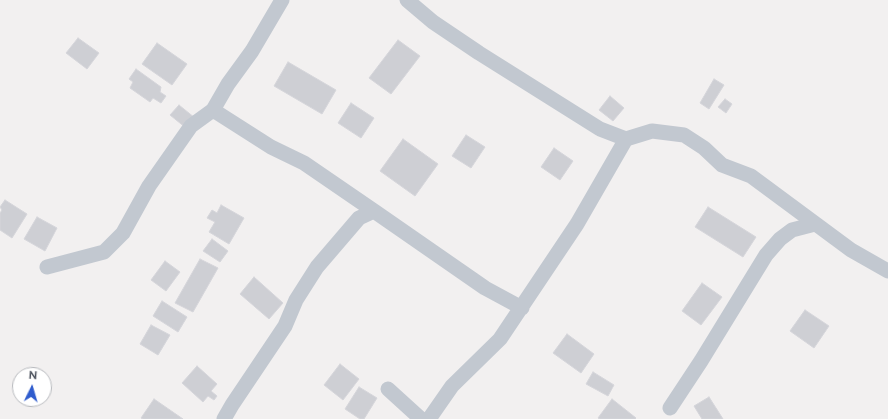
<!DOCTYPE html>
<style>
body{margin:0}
#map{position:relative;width:888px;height:419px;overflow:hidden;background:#f2f0f0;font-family:Raleway,sans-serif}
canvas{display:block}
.north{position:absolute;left:12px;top:367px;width:40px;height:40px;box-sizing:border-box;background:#fff;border:1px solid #b7b9bd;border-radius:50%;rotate:5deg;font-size:11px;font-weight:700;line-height:16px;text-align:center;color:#4a505b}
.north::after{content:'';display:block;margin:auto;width:14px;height:18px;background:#2f5ccd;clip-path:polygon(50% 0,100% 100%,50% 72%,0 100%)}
</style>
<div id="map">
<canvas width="888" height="419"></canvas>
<div class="north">N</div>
</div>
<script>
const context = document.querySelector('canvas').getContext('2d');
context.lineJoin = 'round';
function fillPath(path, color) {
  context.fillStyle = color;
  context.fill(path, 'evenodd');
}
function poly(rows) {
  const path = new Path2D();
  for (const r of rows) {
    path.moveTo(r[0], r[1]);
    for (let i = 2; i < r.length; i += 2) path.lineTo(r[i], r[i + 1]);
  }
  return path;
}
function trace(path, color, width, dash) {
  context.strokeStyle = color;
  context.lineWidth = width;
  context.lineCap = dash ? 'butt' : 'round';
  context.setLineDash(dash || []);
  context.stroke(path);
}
const building = poly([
 [78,38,99,53,87,69,66,53,78,38],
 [398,40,420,56,391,94,369,78,398,40],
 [157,43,187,64,172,85,142,64,157,43],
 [288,62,336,90,322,114,274,86,288,62],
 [136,69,161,87,160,92,166,96,161,103,153,98,150,102,130,88,133,82,129,79,136,69],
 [714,79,724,85,709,109,700,103,714,79],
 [610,96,624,108,613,121,599,110,610,96],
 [725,99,732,104,726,113,718,107,725,99],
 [351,103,374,118,361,138,338,123,351,103],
 [179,105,195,118,186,128,170,115,179,105],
 [466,135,485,147,471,168,452,156,466,135],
 [403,139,438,164,415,196,380,171,403,139],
 [554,148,573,161,560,180,541,167,554,148],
 [5,200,27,214,12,238,0,230,0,213,2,210,0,207,5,200],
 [221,205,244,218,229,244,209,232,215,222,207,218,212,210,217,213,221,205],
 [708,207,756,237,743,257,695,227,708,207],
 [37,217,57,228,45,251,24,239,37,217],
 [212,239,228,251,220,262,203,251,212,239],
 [200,259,218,268,193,312,175,303,200,259],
 [165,261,180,272,166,291,151,280,165,261],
 [254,277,283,303,269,319,240,294,254,277],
 [702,283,722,297,701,325,682,311,702,283],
 [162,301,187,317,178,332,153,316,162,301],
 [805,310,829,326,814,348,790,331,805,310],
 [151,325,170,335,158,355,140,344,151,325],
 [567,334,594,354,581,373,553,353,567,334],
 [340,364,359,379,343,400,324,385,340,364],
 [197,366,217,384,211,391,217,396,214,400,208,396,203,402,182,383,197,366],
 [593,372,614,385,608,396,586,384,593,372],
 [359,387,377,398,364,419,360,419,345,409,359,387],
 [709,397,723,419,702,419,694,406,709,397],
 [154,399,183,419,143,419,141,418,154,399],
 [612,399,636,418,635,419,600,419,598,418,612,399]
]);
fillPath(building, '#cecfd4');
trace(building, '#d5d5da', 1);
trace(poly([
 [407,0,433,22,479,53,600,129,626,139,652,131,684,135,704,148,722,165,751,176,851,250,888,271],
 [213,110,228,84,252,51,282,0],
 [47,267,104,252,123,233,149,186,191,126,213,110,271,147,304,163,374,211],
 [388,389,421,419],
 [670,408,701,361,766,255,780,239,792,230,815,224],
 [224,419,232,405,285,326,296,300,317,267,359,218,374,211,485,288,522,308],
 [429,419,452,386,500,339,577,224,626,139]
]), '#c2c8d0', 15);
</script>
